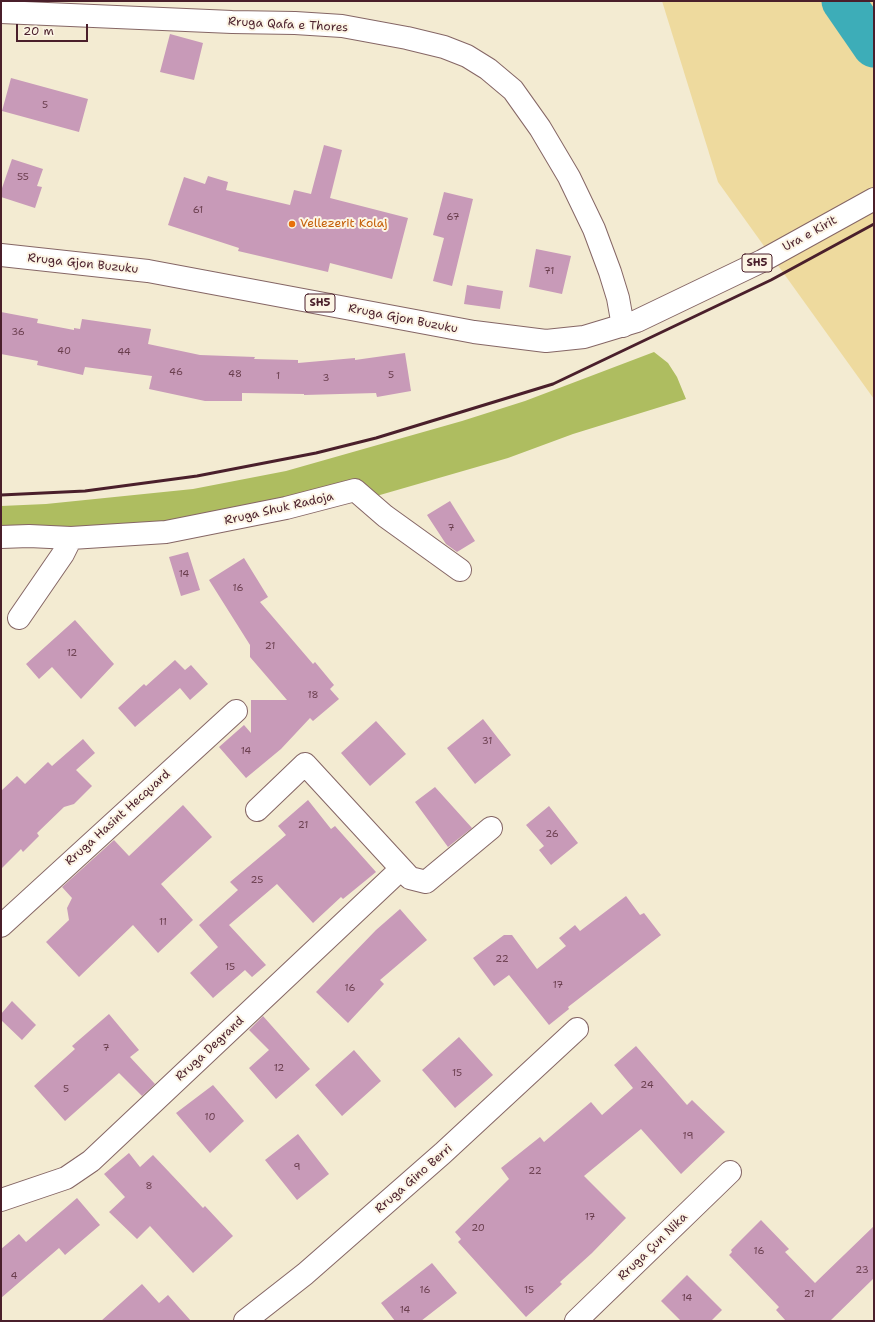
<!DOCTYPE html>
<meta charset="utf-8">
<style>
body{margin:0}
#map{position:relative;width:875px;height:1322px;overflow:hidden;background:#f3ebd2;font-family:"Shantell Sans",sans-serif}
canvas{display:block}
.frame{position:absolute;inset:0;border:2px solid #4a1f2b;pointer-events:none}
.scale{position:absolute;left:16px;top:24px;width:72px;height:18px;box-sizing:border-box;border:2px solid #4a1f2b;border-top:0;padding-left:5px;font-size:12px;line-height:14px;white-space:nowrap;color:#4a1f2b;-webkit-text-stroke:3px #fcf5e5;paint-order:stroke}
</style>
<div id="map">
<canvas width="875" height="1322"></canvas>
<div class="frame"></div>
<div class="scale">20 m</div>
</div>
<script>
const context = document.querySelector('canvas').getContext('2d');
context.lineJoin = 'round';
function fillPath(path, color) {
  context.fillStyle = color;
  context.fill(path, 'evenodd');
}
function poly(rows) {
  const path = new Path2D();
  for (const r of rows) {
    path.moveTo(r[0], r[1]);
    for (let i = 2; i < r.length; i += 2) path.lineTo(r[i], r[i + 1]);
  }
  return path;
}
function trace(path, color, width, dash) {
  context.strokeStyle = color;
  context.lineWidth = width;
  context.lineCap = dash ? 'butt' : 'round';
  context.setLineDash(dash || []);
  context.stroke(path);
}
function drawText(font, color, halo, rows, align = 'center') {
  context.font = font + ' "Shantell Sans",sans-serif';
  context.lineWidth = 4;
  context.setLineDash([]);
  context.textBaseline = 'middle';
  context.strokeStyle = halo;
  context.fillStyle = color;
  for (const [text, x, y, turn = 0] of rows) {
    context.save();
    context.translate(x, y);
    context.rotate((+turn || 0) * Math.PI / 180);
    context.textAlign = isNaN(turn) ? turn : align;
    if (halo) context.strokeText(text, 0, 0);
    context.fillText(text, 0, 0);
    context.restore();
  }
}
fillPath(poly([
 [654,352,668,363,677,377,686,399,573,434,508,458,373,497,250,506,215,511,150,525,1,531,1,506,46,504,193,489,286,471,462,421,525,401]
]), '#aebd60');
fillPath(poly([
 [662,1,874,1,874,399,718,182]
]), '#eeda9e');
trace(poly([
 [843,1,874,46]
]), '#3dadb8', 43);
fillPath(poly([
 [170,34,203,43,194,80,160,72],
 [11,78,88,99,79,132,2,111],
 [324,145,342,150,330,198,408,218,392,279,330,263,328,272,238,251,239,248,168,225,184,177,205,184,208,176,228,182,226,190,290,205,294,190,311,194],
 [12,159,43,169,37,186,42,187,35,208,1,197,1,191],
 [444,192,473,199,452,286,433,281,444,238,433,235],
 [536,249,571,256,562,294,529,287],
 [467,285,503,291,500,309,464,304],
 [1,312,38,319,37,323,74,330,74,328,80,329,82,319,151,329,148,344,200,355,255,357,254,359,298,360,298,363,355,358,355,360,405,353,411,391,377,397,376,393,304,395,304,394,242,393,242,401,205,401,149,389,152,376,85,367,83,375,37,365,38,361,1,354],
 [450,501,475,541,457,552,446,544,427,515],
 [188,552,200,590,181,596,169,557],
 [244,558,268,597,260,602,313,664,315,662,334,685,330,689,339,699,313,721,310,718,281,749,246,778,219,747,244,725,251,733,251,700,287,700,250,657,250,645,209,580],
 [75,620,114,664,81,699,52,667,39,679,26,664],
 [175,660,185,670,191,665,208,684,190,700,180,688,135,727,118,708,144,684,146,686],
 [483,719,511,755,475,784,447,748],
 [376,721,406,754,370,786,341,753],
 [83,739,95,753,76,770,92,786,74,804,64,807,37,833,39,836,23,852,21,849,1,869,1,791,17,776,25,784,48,762,52,766],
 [435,787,472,828,448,847,415,802],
 [308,800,331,829,335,826,376,872,343,899,341,897,313,923,277,884,229,925,266,965,252,977,245,970,213,998,190,973,218,947,199,925,238,890,230,882,286,835,278,826],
 [183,805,212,837,161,884,193,920,158,953,133,925,79,977,46,942,69,920,67,908,72,898,62,887,114,840,129,856],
 [549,806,578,843,551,865,539,850,544,846,526,825],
 [626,896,640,915,644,913,661,935,568,1007,569,1009,549,1025,509,975,494,986,473,958,504,935,512,935,537,969,566,946,559,938,575,925,580,931],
 [400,909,427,940,380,980,384,984,348,1023,316,992,376,930],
 [12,1001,36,1025,22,1040,1,1020,1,1014],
 [109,1014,139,1050,130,1057,155,1084,142,1096,119,1073,65,1121,34,1086,75,1049,72,1046],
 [263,1016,310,1069,276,1099,249,1068,269,1050,249,1030],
 [459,1037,493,1075,455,1108,422,1070],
 [636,1046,687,1105,692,1100,725,1132,681,1174,641,1129,584,1176,626,1218,592,1253,560,1282,562,1284,526,1317,458,1242,461,1239,455,1232,509,1179,501,1168,540,1137,544,1142,591,1102,602,1115,633,1088,614,1065],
 [354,1050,381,1081,342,1116,315,1085],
 [213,1085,244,1121,210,1153,176,1113],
 [298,1134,329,1174,297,1200,265,1160],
 [129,1153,140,1167,153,1155,203,1208,205,1206,233,1236,193,1273,150,1226,137,1239,109,1212,125,1197,104,1174],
 [77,1198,100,1225,65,1255,59,1248,1,1298,1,1249,19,1234,26,1242],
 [761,1220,789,1249,785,1252,815,1283,874,1226,874,1278,830,1321,786,1321,776,1310,779,1307,729,1255,732,1252,731,1250],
 [432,1263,457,1293,421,1321,395,1321,381,1303],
 [687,1275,722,1310,711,1321,681,1321,661,1301],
 [142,1284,159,1303,168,1295,191,1321,101,1321]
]), '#c89ab8');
const minor = poly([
 [1,12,232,22,295,23,342,26,407,38,444,47,467,56,488,69,513,90,540,128,569,177,594,229,610,272,618,298,623,326],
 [1,537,29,536,71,538,166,532,286,508,355,490,385,516,460,570],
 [19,618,63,554,71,538],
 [257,810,305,764,410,878,426,882,491,828],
 [1,926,236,711],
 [1,1200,66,1178,91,1161,401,869],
 [245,1321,305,1274,443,1153,577,1029],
 [576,1321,730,1172]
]);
const major = poly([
 [1,255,148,271,474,332,546,341,584,337,637,321,762,261,874,199]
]);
trace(minor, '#856665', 24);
trace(major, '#856665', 24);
trace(minor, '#fff', 22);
trace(major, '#fff', 22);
trace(poly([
 [1,495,85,491,197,476,316,453,376,438,553,384,771,280,874,224]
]), '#4a1f2b', 3);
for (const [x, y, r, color] of [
 [292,224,4,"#e8710a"]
]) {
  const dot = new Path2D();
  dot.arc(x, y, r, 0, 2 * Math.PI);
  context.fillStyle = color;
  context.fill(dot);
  trace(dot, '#fcf5e5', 1.5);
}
drawText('10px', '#6a3e4e', null, [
 ["5",45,105],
 ["55",23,177],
 ["61",198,210],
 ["67",453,217],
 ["71",549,271],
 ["36",18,332],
 ["40",64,351],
 ["44",124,352],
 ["46",176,372],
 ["48",235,374],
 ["5",391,375],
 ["1",278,376],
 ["3",326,378],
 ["7",451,528],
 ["14",184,574],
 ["16",238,588],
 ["21",270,646],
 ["12",72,653],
 ["18",313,695],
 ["31",487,741],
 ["14",246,751],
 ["21",303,825],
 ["26",552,834],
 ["25",257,880],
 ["11",163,922],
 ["22",502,959],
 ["15",230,967],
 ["17",558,985],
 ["16",350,988],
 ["7",106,1048],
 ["12",279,1068],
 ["15",457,1073],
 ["24",647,1085],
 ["5",66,1089],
 ["10",210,1117],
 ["19",688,1136],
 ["9",297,1167],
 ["22",535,1171],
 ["8",149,1186],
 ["17",590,1217],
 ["20",478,1228],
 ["16",759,1251],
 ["23",862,1270],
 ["4",14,1276],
 ["16",425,1290],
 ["15",529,1290],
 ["21",809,1294],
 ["14",687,1298],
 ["14",405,1310]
]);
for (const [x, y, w] of [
 [757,263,30],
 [320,303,30]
]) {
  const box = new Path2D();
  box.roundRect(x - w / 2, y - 9, w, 18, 3);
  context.fillStyle = '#fcf5e5';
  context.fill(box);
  trace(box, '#4a1f2b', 1);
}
drawText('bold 11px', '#4a1f2b', null, [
 ["SH5",757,263],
 ["SH5",320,303]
]);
drawText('12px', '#4a1f2b', '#fcf5e5', [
 ["Rruga Qafa e Thores",288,25,3],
 ["Ura e Kirit",810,234,-29],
 ["Rruga Gjon Buzuku",83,264,6],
 ["Rruga Gjon Buzuku",403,319,11],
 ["Rruga Shuk Radoja",279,509,-13],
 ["Rruga Hasint Hecquard",118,818,-42],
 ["Rruga Degrand",210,1049,-43],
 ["Rruga Gino Berri",414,1179,-41],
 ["Rruga Çun Nika",653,1247,-44]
]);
drawText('12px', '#c56008', '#fcf5e5', [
 ["Vellezerit Kolaj",300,224]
], 'left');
</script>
